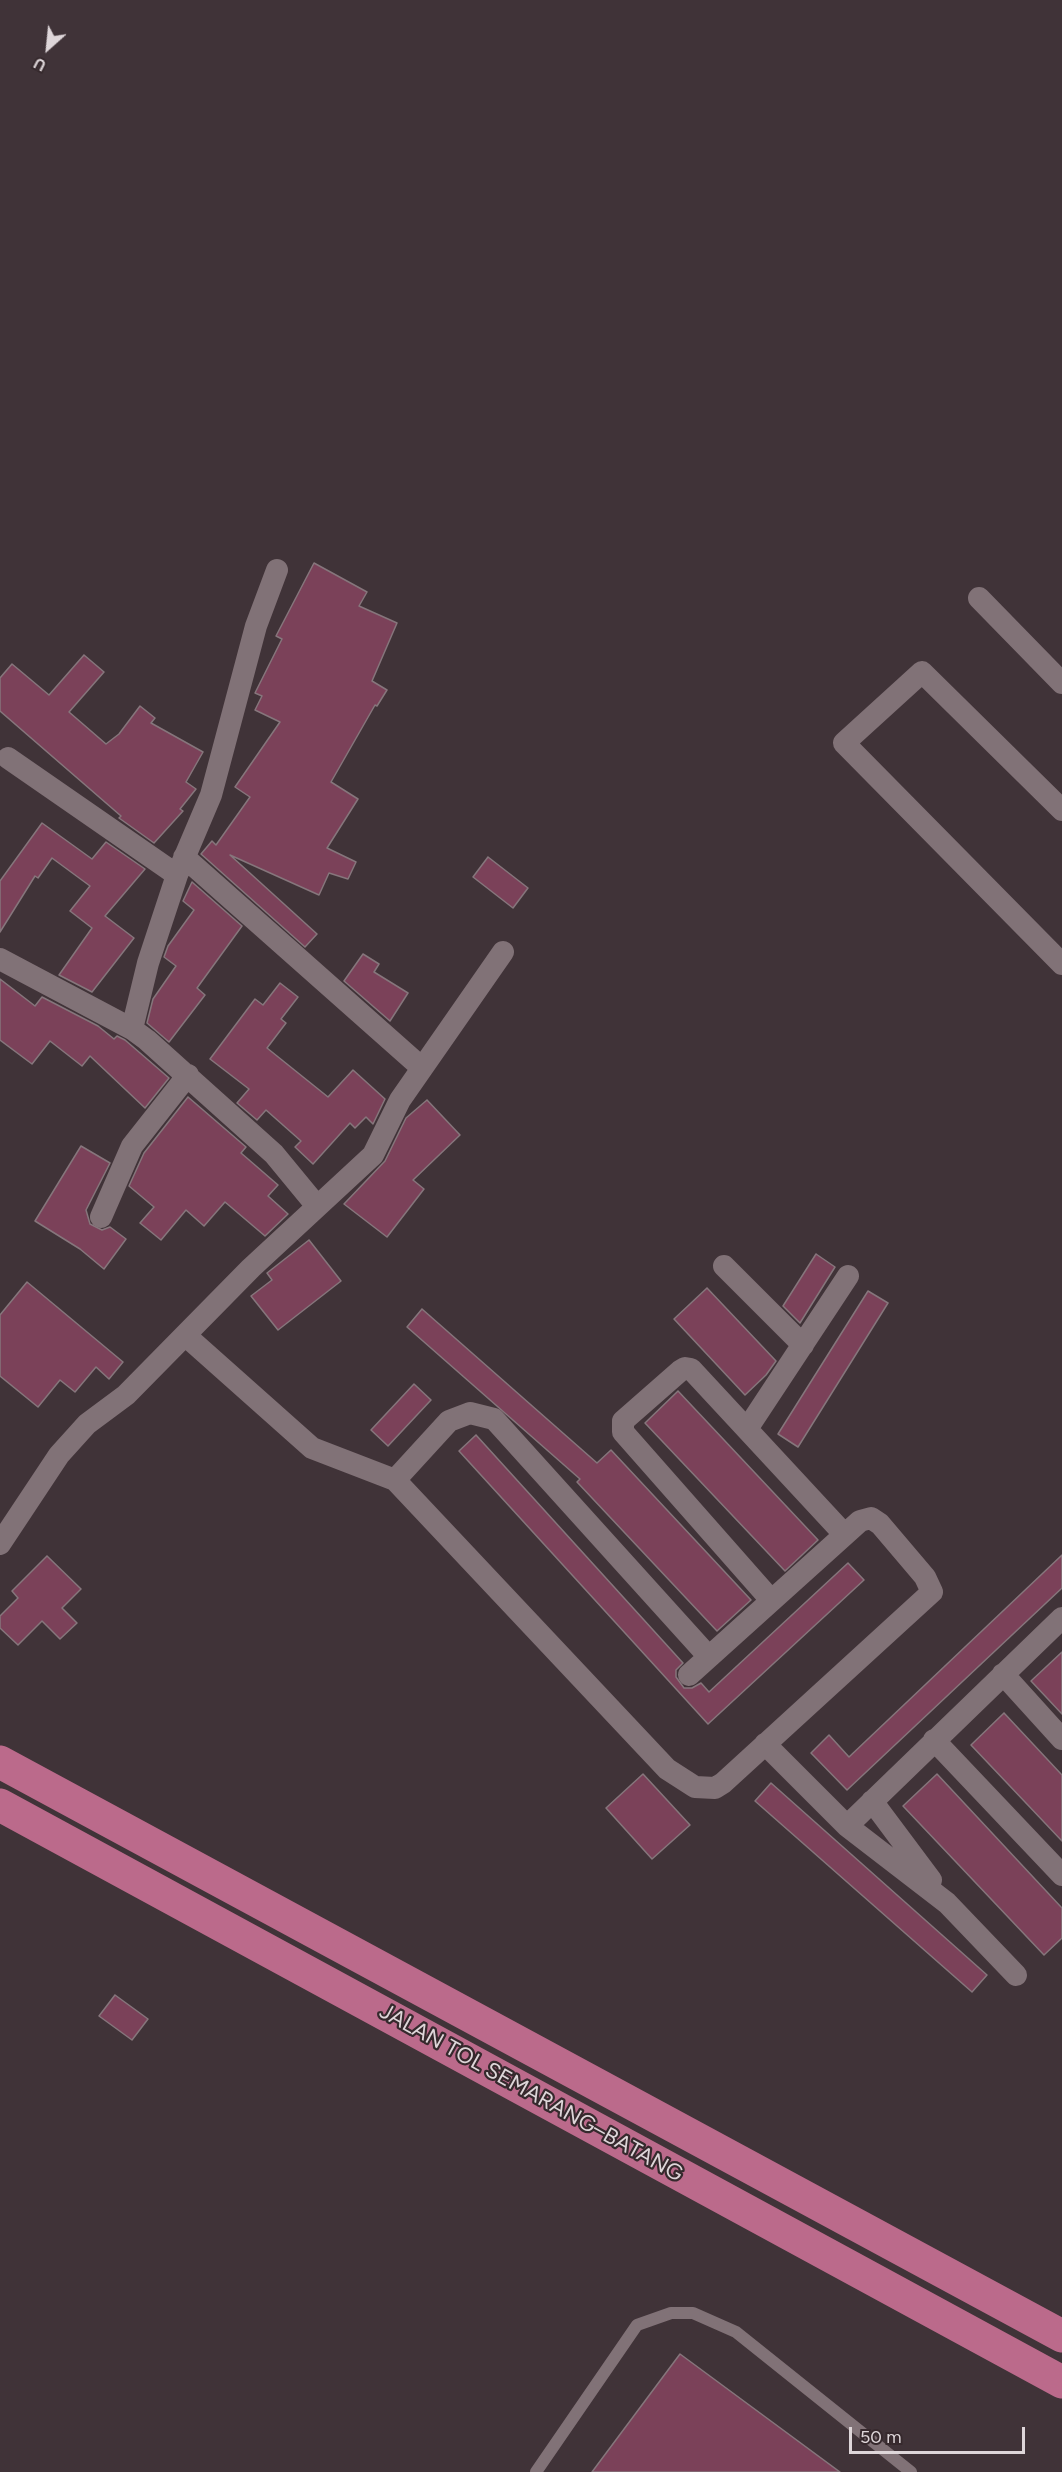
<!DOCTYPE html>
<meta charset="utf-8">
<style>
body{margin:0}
#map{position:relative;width:1062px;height:2472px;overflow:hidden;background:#403338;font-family:Figtree,sans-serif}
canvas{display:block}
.north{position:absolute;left:18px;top:18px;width:60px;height:60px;-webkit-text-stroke:4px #36292d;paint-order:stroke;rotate:207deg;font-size:16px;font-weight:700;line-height:24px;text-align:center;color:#ded6d9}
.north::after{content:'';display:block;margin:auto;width:21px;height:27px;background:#ded6d9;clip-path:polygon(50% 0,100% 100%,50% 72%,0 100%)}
.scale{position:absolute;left:849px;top:2427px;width:176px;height:27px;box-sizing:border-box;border:3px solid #ded6d9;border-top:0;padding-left:8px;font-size:18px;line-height:21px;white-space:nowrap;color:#ded6d9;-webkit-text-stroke:4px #36292d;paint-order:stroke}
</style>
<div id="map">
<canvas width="1062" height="2472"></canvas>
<div class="north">U</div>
<div class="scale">50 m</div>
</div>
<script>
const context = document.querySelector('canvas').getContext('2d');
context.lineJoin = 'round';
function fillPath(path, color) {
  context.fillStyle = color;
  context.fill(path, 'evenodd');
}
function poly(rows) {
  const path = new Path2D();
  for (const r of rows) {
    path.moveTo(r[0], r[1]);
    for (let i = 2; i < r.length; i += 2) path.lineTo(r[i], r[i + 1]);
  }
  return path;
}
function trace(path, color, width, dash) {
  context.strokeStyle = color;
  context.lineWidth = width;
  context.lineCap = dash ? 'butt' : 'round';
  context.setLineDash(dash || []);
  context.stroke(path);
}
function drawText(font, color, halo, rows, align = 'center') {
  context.font = font + ' Figtree,sans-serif';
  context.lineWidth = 4.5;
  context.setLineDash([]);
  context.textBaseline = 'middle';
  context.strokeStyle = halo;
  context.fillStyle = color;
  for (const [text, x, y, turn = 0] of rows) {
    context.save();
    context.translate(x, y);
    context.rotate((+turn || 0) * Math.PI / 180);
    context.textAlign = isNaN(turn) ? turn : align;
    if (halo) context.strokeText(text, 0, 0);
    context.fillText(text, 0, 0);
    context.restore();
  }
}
const building = poly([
 [314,563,367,592,359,606,397,623,372,681,387,690,377,706,375,705,331,782,358,799,327,848,356,862,348,879,329,873,319,895,230,855,317,934,305,947,201,854,212,841,216,845,250,797,235,787,280,722,255,710,262,696,255,693,282,639,276,636,314,563],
 [84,655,104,672,69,712,106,744,119,734,140,706,155,718,151,723,203,752,186,782,196,789,180,809,183,811,154,843,119,818,121,816,0,711,0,678,12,664,49,695,84,655],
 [42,823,92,859,106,842,145,869,105,916,134,938,92,992,59,975,92,928,70,911,90,886,52,858,38,878,35,876,0,932,0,881,42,823],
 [488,857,528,888,513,908,473,877,488,857],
 [192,882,242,926,197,988,205,995,169,1042,147,1023,153,999,176,966,164,957,168,946,194,910,183,901,192,882],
 [363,954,379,964,374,972,408,993,390,1021,344,981,363,954],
 [0,979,35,1006,42,997,98,1026,114,1039,117,1036,125,1040,169,1078,145,1108,90,1056,82,1066,50,1041,32,1064,0,1040,0,979],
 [280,983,298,997,281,1019,286,1023,267,1048,328,1097,353,1070,385,1099,373,1124,366,1117,355,1128,350,1123,313,1164,295,1147,301,1141,266,1110,257,1120,237,1103,249,1089,210,1059,255,999,263,1005,280,983],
 [188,1097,246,1147,241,1153,278,1185,268,1196,288,1214,265,1236,225,1202,204,1226,186,1210,161,1240,140,1223,154,1207,129,1186,144,1153,188,1097],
 [427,1100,460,1135,413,1180,424,1189,387,1237,344,1204,385,1161,406,1118,427,1100],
 [81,1146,110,1163,86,1210,90,1224,102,1230,110,1227,126,1239,104,1269,80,1249,35,1221,81,1146],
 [309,1240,341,1281,278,1330,251,1296,272,1280,267,1273,309,1240],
 [816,1254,835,1267,800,1323,783,1306,816,1254],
 [27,1282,123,1362,109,1379,96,1367,75,1392,60,1380,38,1407,0,1376,0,1315,27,1282],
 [707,1288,776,1361,766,1375,745,1395,674,1319,707,1288],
 [868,1291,888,1303,798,1447,778,1434,868,1291],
 [422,1309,597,1463,611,1450,751,1600,717,1631,577,1482,580,1479,407,1327,422,1309],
 [414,1384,431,1400,388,1446,371,1430,414,1384],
 [678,1391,818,1540,785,1571,645,1423,678,1391],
 [476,1435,683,1663,676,1670,676,1677,684,1688,692,1688,701,1683,709,1692,848,1563,864,1580,708,1724,459,1451,476,1435],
 [1062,1555,1062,1588,847,1790,811,1753,829,1735,849,1757,1062,1555],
 [47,1556,81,1589,62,1608,77,1623,60,1639,42,1621,18,1645,0,1628,0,1616,18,1598,12,1591,47,1556],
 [1062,1652,1062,1714,1031,1681,1062,1652],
 [1004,1713,1062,1775,1062,1841,971,1745,1004,1713],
 [643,1774,690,1825,652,1859,606,1808,643,1774],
 [937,1774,1062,1908,1062,1938,1044,1955,903,1806,937,1774],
 [771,1783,987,1975,972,1992,755,1801,771,1783],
 [115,1995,148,2019,132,2040,99,2016,115,1995],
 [680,2354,840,2472,592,2472,680,2354]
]);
fillPath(building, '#7b4159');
trace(building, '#86767c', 1.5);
trace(poly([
 [536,2472,637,2325,671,2313,693,2313,736,2332,911,2472]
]), '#817277', 12);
trace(poly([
 [979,598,1062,683],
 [8,758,177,875],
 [1062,810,922,672,844,743,1062,964],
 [184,857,422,1068],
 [0,959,132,1029,147,1040,274,1154,316,1205],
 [132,1029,148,963,177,875,211,795,256,626,277,570],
 [101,1217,132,1146,188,1075],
 [724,1266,803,1345],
 [185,1335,312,1448,395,1480,667,1769,695,1787,715,1788,723,1783,932,1592,925,1577,880,1524,871,1518,860,1521,689,1675],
 [747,1429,848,1276],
 [395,1480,449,1421,470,1413,494,1419,709,1657],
 [0,1544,59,1455,87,1424,126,1395,251,1268,373,1155,400,1100,503,952],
 [771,1600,623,1432,623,1421,680,1371,685,1368,691,1369,844,1534],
 [1003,1674,1062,1739],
 [934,1740,1062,1875],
 [765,1744,847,1826,1062,1618],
 [872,1801,931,1880],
 [847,1826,947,1903,1016,1975]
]), '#817277', 22);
trace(poly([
 [0,1762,1062,2336],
 [0,1805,1062,2382]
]), '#bb6a8b', 33);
drawText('22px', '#ded6d9', '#36292d', [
 ["JALAN TOL SEMARANG–BATANG",531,2093,29]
]);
</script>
